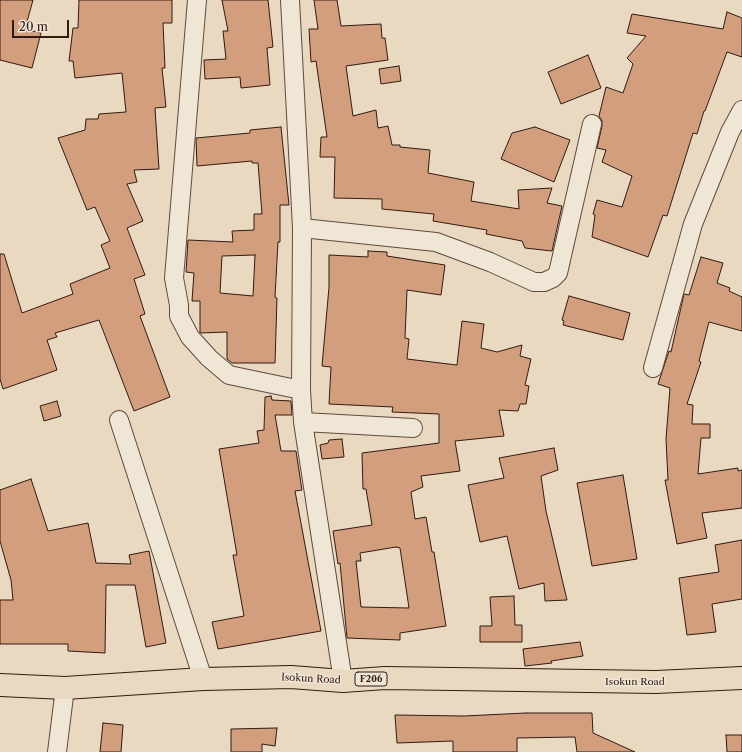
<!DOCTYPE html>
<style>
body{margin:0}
#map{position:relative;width:742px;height:752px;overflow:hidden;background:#e8d9c0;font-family:"Libre Caslon Text",serif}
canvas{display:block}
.scale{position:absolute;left:12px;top:20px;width:57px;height:18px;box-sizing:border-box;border:2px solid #311a12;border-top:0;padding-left:5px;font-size:12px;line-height:14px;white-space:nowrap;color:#311a12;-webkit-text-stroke:3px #f0e6d6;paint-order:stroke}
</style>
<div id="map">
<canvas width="742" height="752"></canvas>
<div class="scale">20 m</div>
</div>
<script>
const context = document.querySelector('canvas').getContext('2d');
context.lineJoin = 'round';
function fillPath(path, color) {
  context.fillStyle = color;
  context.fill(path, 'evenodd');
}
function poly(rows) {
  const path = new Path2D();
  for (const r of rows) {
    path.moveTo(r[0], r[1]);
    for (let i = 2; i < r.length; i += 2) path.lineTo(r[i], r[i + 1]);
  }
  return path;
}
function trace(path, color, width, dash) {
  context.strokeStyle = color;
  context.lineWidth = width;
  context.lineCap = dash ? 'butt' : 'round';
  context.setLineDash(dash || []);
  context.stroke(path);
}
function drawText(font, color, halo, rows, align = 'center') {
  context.font = font + ' "Libre Caslon Text",serif';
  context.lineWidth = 3;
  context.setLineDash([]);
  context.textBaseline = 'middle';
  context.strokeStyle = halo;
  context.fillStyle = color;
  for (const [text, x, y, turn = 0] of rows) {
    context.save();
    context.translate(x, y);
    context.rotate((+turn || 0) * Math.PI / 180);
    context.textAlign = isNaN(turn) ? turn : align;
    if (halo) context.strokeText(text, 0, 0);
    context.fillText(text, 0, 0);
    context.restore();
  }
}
const building = poly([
 [0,0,33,0,25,29,41,33,32,68,0,60,0,0],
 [79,0,172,0,172,23,163,23,165,68,162,68,166,107,155,108,159,169,134,170,137,182,127,184,143,221,127,228,145,275,134,279,145,314,140,316,170,397,134,411,99,320,55,333,57,337,47,340,57,370,3,389,0,379,0,254,4,254,22,313,73,294,70,284,110,268,101,245,110,241,95,207,87,210,58,138,85,130,86,119,98,119,99,114,126,112,122,73,75,78,73,61,69,61,73,28,78,28,79,0],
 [222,0,268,0,273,47,267,48,270,85,241,88,240,77,205,79,204,60,226,59,223,31,228,31,222,0],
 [314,0,337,0,341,26,381,24,382,38,385,38,388,60,346,66,353,116,376,110,378,128,388,126,392,145,400,145,400,147,430,150,428,173,474,182,471,201,519,209,518,190,552,188,547,203,562,206,552,251,525,248,522,241,486,234,487,230,433,221,434,214,382,209,382,199,334,198,335,157,320,157,321,137,327,137,316,61,311,62,309,29,318,29,314,0],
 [727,12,742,18,742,57,727,52,705,111,704,111,697,134,693,133,667,216,663,215,648,257,592,237,595,215,593,214,597,200,622,207,632,176,602,162,606,150,597,148,602,126,602,121,599,116,606,87,623,93,633,64,627,58,646,36,627,33,632,14,723,29,727,12],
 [588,55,601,88,561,104,548,72,588,55],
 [399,66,401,81,381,84,379,69,399,66],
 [281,127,289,205,280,205,280,242,278,242,275,297,277,298,275,363,232,363,227,359,227,332,200,333,200,301,192,301,194,273,186,272,188,240,233,242,232,231,254,230,254,214,262,214,258,163,252,163,252,161,197,166,196,138,250,133,250,130,281,127],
 [255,255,253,296,220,293,222,256,255,255],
 [535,127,570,140,554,182,501,159,512,133,535,127],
 [368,251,387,252,387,256,445,265,441,295,407,290,405,338,409,339,407,359,457,365,462,321,484,324,481,348,497,352,522,345,520,356,531,359,525,385,529,386,526,404,520,404,518,411,499,410,504,436,455,441,460,471,421,476,423,487,411,492,415,519,426,517,432,552,434,552,446,626,400,633,400,640,347,638,340,563,338,564,333,531,372,525,366,489,363,489,362,453,439,443,439,414,392,412,393,407,329,404,331,367,322,366,329,287,329,255,368,257,368,251],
 [396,547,400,548,409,608,361,607,356,561,361,561,360,553,396,547],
 [701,257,723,263,717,283,730,288,729,291,742,297,742,331,709,322,699,361,701,362,687,404,693,405,692,424,710,424,710,438,701,438,698,474,738,468,738,471,742,470,742,508,702,513,707,538,677,544,665,480,668,480,666,439,670,388,658,384,669,351,671,352,684,294,689,295,701,257],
 [569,296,630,313,623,340,563,325,564,321,562,320,569,296],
 [271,396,272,400,291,401,292,415,275,415,281,451,296,451,302,490,295,491,321,631,218,649,212,622,244,616,233,555,237,555,219,449,259,443,257,431,264,430,265,397,271,396],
 [57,401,61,416,44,421,40,406,57,401],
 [342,439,344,457,322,459,320,445,328,443,329,440,342,439],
 [554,448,558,470,541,476,546,511,567,600,545,601,544,583,519,589,507,536,480,542,468,485,504,478,499,458,554,448],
 [623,475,637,559,592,566,577,483,623,475],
 [31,479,48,531,88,523,96,563,131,564,129,555,149,551,166,643,146,647,135,585,106,585,105,653,68,651,68,644,0,644,0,600,13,600,11,580,0,541,0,490,31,479],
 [742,540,742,599,712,604,716,632,687,635,679,578,719,572,715,545,742,540],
 [514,596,515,625,522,625,522,642,480,642,480,626,492,626,490,597,514,596],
 [580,642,583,656,551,661,552,663,525,666,523,649,580,642],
 [526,713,592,713,593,733,635,752,577,752,575,737,517,738,517,752,453,752,453,741,397,743,395,715,464,716,526,713],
 [103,723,123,725,121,752,100,752,103,723],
 [277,728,275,746,262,744,262,752,231,752,231,729,277,728],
 [726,735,742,735,742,752,727,752,726,735]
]);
fillPath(building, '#d39e7d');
trace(building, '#311a12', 1);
const minor = poly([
 [197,0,174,278,179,305,179,316,190,337,209,358,229,375,301,390],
 [290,0,302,228,301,390,303,422,343,681],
 [302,228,436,242,490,262,534,282,544,282,553,278,558,273,592,124],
 [653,368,693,224,730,132,742,110],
 [119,420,203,679],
 [303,422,413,428],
 [57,752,65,688]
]);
const primary = poly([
 [0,685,65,688,203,679,291,677,343,681,385,678,656,682,742,678]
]);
trace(minor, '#5f4a3e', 20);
trace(primary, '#311a12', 24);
trace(minor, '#f0e6d6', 18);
trace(primary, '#e8d9c0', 22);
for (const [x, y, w] of [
 [371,679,32]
]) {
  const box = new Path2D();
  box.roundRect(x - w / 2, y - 7, w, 14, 3);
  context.fillStyle = '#f0e6d6';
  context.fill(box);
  trace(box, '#311a12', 1);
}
drawText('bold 9px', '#311a12', null, [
 ["F206",371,679]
]);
drawText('10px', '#311a12', '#f0e6d6', [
 ["Isokun Road",311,679,3],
 ["Isokun Road",635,682]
]);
</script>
